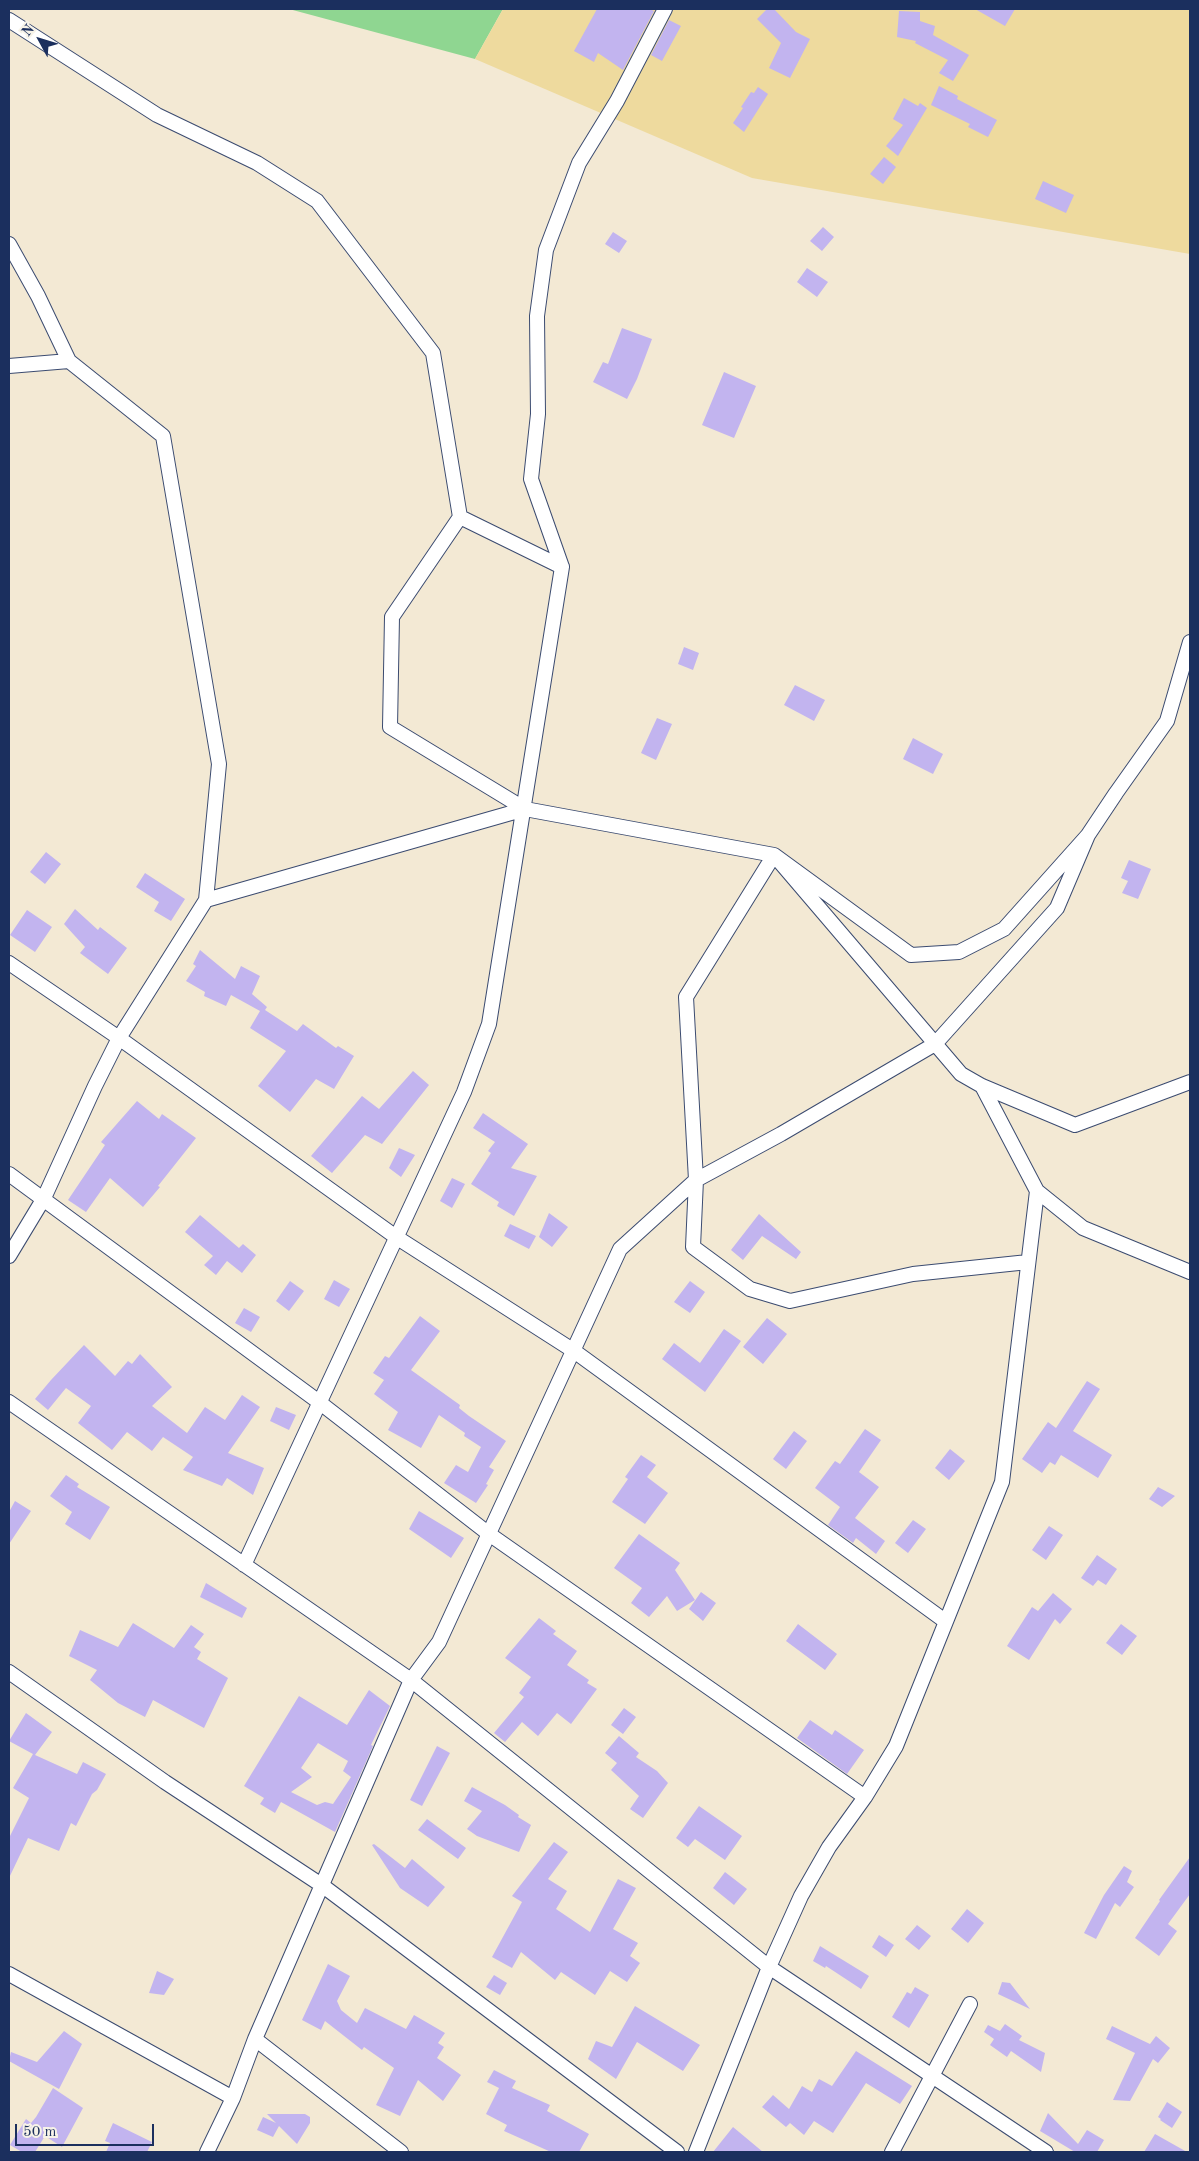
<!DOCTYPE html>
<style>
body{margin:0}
#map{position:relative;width:1199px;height:2161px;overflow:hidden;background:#f3e9d4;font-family:"Old Standard TT",serif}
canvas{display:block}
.frame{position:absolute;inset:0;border:10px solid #1b2f5e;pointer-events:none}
.north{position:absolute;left:15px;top:15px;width:50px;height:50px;-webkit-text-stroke:4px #f7f3e8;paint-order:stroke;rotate:309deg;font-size:14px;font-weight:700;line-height:20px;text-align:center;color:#1b2f5e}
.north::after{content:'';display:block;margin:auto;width:18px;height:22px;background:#1b2f5e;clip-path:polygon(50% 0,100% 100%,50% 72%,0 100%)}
.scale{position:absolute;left:15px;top:2124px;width:139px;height:22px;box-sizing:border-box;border:2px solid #1b2f5e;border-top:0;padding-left:6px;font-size:15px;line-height:18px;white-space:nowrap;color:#1b2f5e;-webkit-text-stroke:4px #f7f3e8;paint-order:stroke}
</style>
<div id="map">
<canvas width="1199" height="2161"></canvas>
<div class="frame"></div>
<div class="north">N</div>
<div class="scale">50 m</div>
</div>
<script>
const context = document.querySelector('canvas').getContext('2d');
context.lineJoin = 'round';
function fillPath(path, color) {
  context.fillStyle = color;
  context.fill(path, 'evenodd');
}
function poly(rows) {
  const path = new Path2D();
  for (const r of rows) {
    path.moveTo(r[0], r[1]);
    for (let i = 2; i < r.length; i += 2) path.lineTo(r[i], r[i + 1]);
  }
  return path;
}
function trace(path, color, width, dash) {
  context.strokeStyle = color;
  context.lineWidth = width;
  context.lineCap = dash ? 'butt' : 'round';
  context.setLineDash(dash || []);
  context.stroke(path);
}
fillPath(poly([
 [289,9,503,9,475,59]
]), '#8fd691');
fillPath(poly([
 [503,9,1190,9,1190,254,752,178,475,59]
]), '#eeda9e');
fillPath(poly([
 [597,9,649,9,654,11,623,70,598,53,594,62,574,51],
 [767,9,774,9,796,32,810,39,790,78,769,68,781,43,757,19],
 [975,9,1015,9,1005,26],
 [899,11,920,12,920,21,935,26,933,35,969,55,953,81,939,73,948,60,915,43,916,41,897,37],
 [669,20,681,26,662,61,651,55],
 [939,86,958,96,957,99,997,120,988,137,968,127,970,124,931,105],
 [758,87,768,94,744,132,733,123,743,108,741,107,751,92,754,93],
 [904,98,918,106,920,103,927,108,898,156,886,146,903,125,893,119],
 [884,157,896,167,883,184,870,174],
 [1043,181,1074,195,1066,213,1035,199],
 [823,227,834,237,822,251,810,241],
 [613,232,627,241,619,253,605,244],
 [807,268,828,282,817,297,797,282],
 [622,328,652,339,637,379,627,399,593,382,603,362,608,364],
 [724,372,756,386,734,438,702,425],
 [684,647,699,653,693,670,678,664],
 [795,685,825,700,814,721,784,705],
 [657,718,672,724,656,760,641,753],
 [913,738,943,754,933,774,903,759],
 [46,852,61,864,45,884,30,872],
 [1129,860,1151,869,1138,899,1122,893,1128,881,1121,878],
 [145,873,185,899,171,921,154,911,159,902,136,887],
 [75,909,98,930,100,927,127,948,108,974,80,953,85,947,64,924],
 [27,910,52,927,35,952,10,935],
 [200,950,235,979,241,966,260,976,252,994,267,1007,265,1010,297,1031,303,1024,336,1048,338,1046,354,1056,334,1089,316,1079,290,1112,258,1086,286,1051,250,1028,260,1011,231,995,226,1006,204,996,205,992,186,981,196,966,193,964],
 [413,1071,429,1085,382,1144,365,1135,332,1173,311,1156,362,1096,379,1109],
 [137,1101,159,1119,162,1114,196,1138,158,1186,160,1187,143,1207,110,1178,86,1212,68,1200,105,1145,101,1142],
 [483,1113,528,1144,511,1168,537,1176,514,1216,497,1206,499,1202,471,1184,491,1153,488,1151,495,1142,473,1128],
 [399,1148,415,1155,401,1177,389,1168],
 [452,1178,465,1184,452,1208,440,1201],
 [549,1213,568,1227,552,1247,539,1237],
 [759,1214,801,1252,796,1259,762,1236,743,1260,731,1250],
 [200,1215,239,1248,243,1244,256,1255,242,1273,227,1261,216,1275,204,1265,213,1256,185,1232],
 [510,1224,536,1236,529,1249,504,1236],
 [334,1280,350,1289,339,1307,324,1299],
 [290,1281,304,1291,289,1311,276,1301],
 [690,1281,705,1292,690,1313,674,1302],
 [244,1308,260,1317,251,1332,235,1323],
 [420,1316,440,1331,411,1370,460,1405,459,1408,469,1416,506,1441,489,1467,494,1470,486,1484,488,1485,476,1503,444,1483,456,1465,468,1472,481,1447,464,1436,465,1433,439,1415,421,1448,388,1430,398,1412,374,1394,384,1380,373,1373,385,1356,389,1358],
 [767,1318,787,1334,763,1364,743,1347],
 [724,1329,741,1341,705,1392,662,1359,674,1343,700,1363],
 [84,1345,115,1376,128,1361,132,1364,140,1354,172,1387,152,1406,187,1433,205,1407,225,1420,242,1395,260,1407,228,1453,264,1468,253,1495,227,1478,222,1486,183,1470,193,1457,163,1437,152,1451,127,1432,112,1450,78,1423,91,1406,66,1388,48,1410,35,1399,51,1380],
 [1087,1381,1100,1389,1073,1431,1112,1455,1098,1478,1061,1455,1055,1465,1050,1462,1042,1473,1022,1459,1048,1422,1056,1428],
 [276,1407,296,1415,289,1430,270,1421],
 [865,1429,881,1440,859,1472,879,1487,855,1518,885,1541,876,1554,856,1538,853,1543,828,1525,840,1507,815,1488,835,1461,840,1464],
 [794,1431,807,1441,786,1469,773,1459],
 [950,1449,965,1461,949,1480,935,1468],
 [641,1455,656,1465,647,1477,668,1493,645,1524,612,1502,628,1479,625,1477],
 [66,1475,79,1484,77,1487,110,1507,90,1540,65,1524,72,1512,50,1496],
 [1158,1487,1175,1496,1162,1507,1149,1499],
 [15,1501,31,1511,9,1544,9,1512],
 [419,1511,464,1538,451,1558,409,1529],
 [913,1520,926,1529,908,1553,895,1543],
 [1049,1526,1063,1535,1046,1560,1032,1550],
 [639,1534,680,1563,675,1570,695,1600,677,1611,667,1596,649,1617,631,1603,642,1588,614,1568],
 [1097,1555,1117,1569,1106,1585,1098,1580,1093,1586,1081,1578],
 [206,1583,247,1608,242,1618,200,1597],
 [701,1592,716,1603,703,1621,689,1609],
 [1053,1593,1072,1609,1060,1624,1055,1619,1029,1660,1007,1646,1032,1607,1038,1611],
 [539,1618,556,1631,553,1634,577,1651,567,1665,589,1680,587,1683,597,1689,571,1724,557,1713,538,1736,522,1722,505,1742,494,1733,524,1697,519,1693,531,1677,505,1658],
 [133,1623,174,1648,191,1625,204,1634,194,1647,201,1652,197,1659,228,1678,204,1728,153,1700,145,1717,118,1703,90,1680,97,1670,69,1656,80,1630,118,1647],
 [798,1624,837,1654,825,1670,786,1641],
 [1121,1624,1137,1636,1122,1655,1106,1643],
 [369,1690,390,1706,371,1745,373,1746,335,1832,281,1802,275,1813,260,1804,264,1798,244,1786,299,1696,347,1725],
 [318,1743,348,1761,343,1771,351,1777,333,1804,325,1802,317,1805,291,1792,312,1777,301,1768],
 [624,1708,636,1717,623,1734,611,1725],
 [26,1713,52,1732,35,1755,77,1774,83,1762,106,1774,97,1790,92,1794,76,1826,71,1823,59,1851,28,1838,9,1878,9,1838,29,1798,13,1788,33,1754,9,1741],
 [810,1720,832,1735,835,1730,864,1750,847,1774,797,1738],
 [619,1736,639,1753,636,1757,657,1771,668,1783,643,1818,630,1809,639,1796,611,1770,617,1763,605,1753],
 [437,1746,450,1753,422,1806,410,1800],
 [472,1787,505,1805,519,1815,518,1817,531,1825,519,1852,477,1836,467,1829,482,1811,464,1801],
 [699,1806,742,1836,725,1860,695,1839,688,1847,676,1838],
 [427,1819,466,1848,458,1859,418,1830],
 [554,1842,568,1852,548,1879,567,1891,556,1909,590,1932,618,1879,636,1888,613,1929,638,1943,630,1956,640,1963,627,1982,610,1971,595,1995,561,1972,555,1980,521,1952,512,1968,492,1957,522,1902,512,1896],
 [374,1844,405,1868,412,1859,445,1887,428,1907,400,1888,372,1845],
 [1190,1857,1190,1894,1168,1924,1177,1931,1159,1956,1135,1938,1160,1901,1159,1900],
 [1124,1866,1132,1871,1127,1882,1134,1887,1120,1907,1115,1903,1096,1939,1084,1933,1104,1895],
 [725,1872,747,1889,734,1905,713,1888],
 [967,1909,984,1923,968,1943,951,1929],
 [917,1925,931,1936,919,1950,905,1939],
 [879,1935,894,1945,886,1957,872,1947],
 [820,1946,869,1976,861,1989,826,1966,825,1968,813,1961],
 [328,1964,350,1976,337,2001,341,2010,357,2023,365,2008,406,2029,414,2015,445,2033,438,2043,444,2047,437,2058,461,2075,443,2101,418,2080,400,2116,376,2105,394,2068,364,2047,362,2050,325,2021,321,2030,302,2020],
 [157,1971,174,1979,164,1995,149,1993],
 [494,1975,507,1983,500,1995,486,1987],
 [1002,1982,1010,1983,1030,2009,998,1994],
 [915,1987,929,1995,909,2028,892,2017,907,1992,911,1994],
 [635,2006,700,2045,683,2071,637,2042,616,2079,588,2059,596,2041,612,2047],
 [1005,2024,1022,2036,1019,2040,1045,2053,1041,2072,1011,2051,1007,2057,990,2045,994,2039,984,2032,988,2025,1000,2031],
 [1112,2026,1150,2044,1156,2036,1170,2048,1158,2063,1153,2059,1130,2101,1113,2100,1135,2053,1106,2039],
 [64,2031,82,2044,59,2089,9,2061,11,2052,37,2062],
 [856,2051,912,2086,900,2104,866,2083,833,2133,814,2121,804,2135,790,2123,786,2127,762,2107,773,2095,789,2109,802,2086,812,2092,819,2079,832,2086],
 [494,2070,516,2081,512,2088,550,2105,547,2111,589,2134,579,2152,551,2152,504,2131,507,2125,486,2114,499,2088,487,2082],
 [53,2088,83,2108,62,2147,45,2136,35,2152,22,2152,10,2145,26,2119,31,2123,36,2117],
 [1167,2102,1182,2112,1172,2128,1160,2120,1161,2119,1158,2117],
 [1048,2113,1078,2144,1087,2130,1104,2140,1097,2152,1075,2152,1040,2131],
 [267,2114,305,2114,310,2117,310,2123,297,2144,279,2126,273,2137,257,2130,263,2117,276,2123],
 [113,2123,152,2142,147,2152,106,2152,110,2143,105,2141],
 [733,2127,763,2152,713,2152],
 [1155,2134,1187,2152,1144,2152]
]), '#c2b4ef');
const minor = poly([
 [9,20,157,115,257,163,317,201,433,353,460,517,562,567,489,1024,464,1092,244,1565],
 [9,244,38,296,69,361,163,436,219,764,206,900,119,1038,95,1086,44,1198,9,1256],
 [9,366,69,361],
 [460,517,392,617,390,727,525,809],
 [562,567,531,479,538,414,537,316,546,250,579,163,617,101,665,9],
 [1088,835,1004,929,959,952,911,955,774,855,686,997,696,1180,781,1134,935,1044,1057,908,1088,835,1116,793,1167,721,1190,642],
 [206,900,525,809,774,855,961,1074,982,1086,1075,1125,1190,1082],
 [9,963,119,1038,396,1237,574,1351,945,1621],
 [982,1086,1037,1191,1083,1228,1190,1272],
 [9,1174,319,1402,489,1534,865,1797],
 [9,1402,411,1680,769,1967,1046,2152],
 [9,1672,165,1782,323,1886,677,2152],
 [9,1974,233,2098],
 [255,2039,401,2152],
 [207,2152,233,2098,255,2039,411,1680,439,1642,620,1249,696,1180,693,1247,750,1289,790,1301,913,1274,1028,1262],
 [696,2152,769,1967,801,1896,829,1847,865,1797,896,1746,1002,1482,1037,1191],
 [892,2152,970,2004]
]);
trace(minor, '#3b4b70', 16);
trace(minor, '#fff', 14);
</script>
